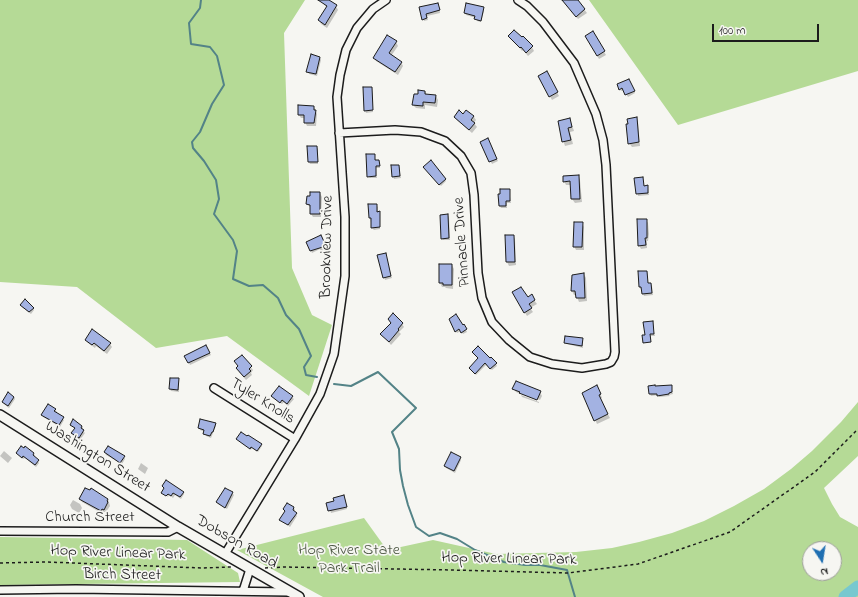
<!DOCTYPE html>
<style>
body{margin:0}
#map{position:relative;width:858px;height:597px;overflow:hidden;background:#f6f6f2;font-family:"Indie Flower",sans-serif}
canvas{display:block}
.north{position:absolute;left:802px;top:541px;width:40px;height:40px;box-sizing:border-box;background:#f6f6f2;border:1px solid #9f9f9c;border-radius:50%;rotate:168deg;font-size:11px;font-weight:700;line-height:16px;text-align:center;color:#1c1c1c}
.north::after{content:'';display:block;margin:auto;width:14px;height:18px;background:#1f6fb2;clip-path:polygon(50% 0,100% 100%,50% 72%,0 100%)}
.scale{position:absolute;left:712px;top:24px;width:107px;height:18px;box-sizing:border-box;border:2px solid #1c1c1c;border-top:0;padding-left:5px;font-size:12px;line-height:14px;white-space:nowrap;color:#1c1c1c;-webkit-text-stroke:3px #f6f6f2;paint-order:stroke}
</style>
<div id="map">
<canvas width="858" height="597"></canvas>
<div class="north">N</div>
<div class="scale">100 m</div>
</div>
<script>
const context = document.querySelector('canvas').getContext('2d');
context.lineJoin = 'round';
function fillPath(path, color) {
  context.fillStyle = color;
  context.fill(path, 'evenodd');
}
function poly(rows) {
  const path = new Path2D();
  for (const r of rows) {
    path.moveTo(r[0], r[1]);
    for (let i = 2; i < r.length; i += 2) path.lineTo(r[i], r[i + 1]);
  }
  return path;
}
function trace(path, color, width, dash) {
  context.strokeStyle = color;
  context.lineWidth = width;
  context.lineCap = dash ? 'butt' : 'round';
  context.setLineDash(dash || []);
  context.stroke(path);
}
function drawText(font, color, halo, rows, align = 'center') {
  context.font = font + ' "Indie Flower",sans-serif';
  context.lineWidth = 3.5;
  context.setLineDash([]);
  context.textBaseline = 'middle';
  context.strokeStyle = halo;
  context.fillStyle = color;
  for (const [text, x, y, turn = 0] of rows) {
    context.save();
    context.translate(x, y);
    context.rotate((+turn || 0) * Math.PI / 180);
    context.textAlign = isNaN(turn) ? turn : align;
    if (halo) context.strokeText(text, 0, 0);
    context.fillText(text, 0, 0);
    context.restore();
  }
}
fillPath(poly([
 [0,0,305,0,284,33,292,268,312,315,332,325,309,396,227,336,156,348,77,287,0,282],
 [589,0,858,0,858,71,678,125],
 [858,402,858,456,824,488,832,504,840,517,858,527,858,597,323,597,237,550,364,518,387,550,433,540,496,554,576,552,612,548,639,542,672,533,704,521,734,506,764,489,791,469,812,451,841,422],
 [810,549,834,549,834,573,810,573],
 [0,537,187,540,238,573,240,582,0,585]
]), '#b5da96');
fillPath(poly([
 [323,0,327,0,336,6,338,10,327,28,321,24,319,20,327,8,322,2],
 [562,0,577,0,587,13,578,19],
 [467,4,483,8,484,11,481,22,477,21,476,18,466,15,465,13],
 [439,7,440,13,427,16,428,20,424,21,420,8],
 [592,32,606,55,599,59,586,36],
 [510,36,532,47,534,51,528,56,523,50,522,51],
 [396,42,398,46,391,56,401,62,403,66,398,75,376,61,374,58],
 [320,57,321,60,317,76,309,74,308,72],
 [546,72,559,96,552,100,539,76],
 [630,82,635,93,628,97,624,90,621,91,618,85],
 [371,88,372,90,373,112,366,113,365,110],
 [425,91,427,95,436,96,438,100,437,107,425,105,425,109,416,108,413,105,418,95],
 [314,107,317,114,316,126,307,126,305,122,305,118,301,118,299,115],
 [466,111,474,117,476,120,474,123,477,127,472,133,457,120,455,117,464,115],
 [636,118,638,122,640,146,632,147,629,143],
 [570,119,574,131,570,132,573,144,565,146,560,131],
 [488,141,498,161,492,164,481,142],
 [316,147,318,149,318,164,310,164,309,162],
 [374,155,376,161,379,161,380,163,380,168,376,168,377,178,370,178,368,176],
 [399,166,401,178,394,179,393,176],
 [426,169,445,179,446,181,441,186],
 [578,176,580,180,582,202,575,203,572,199,571,185,566,185,564,181],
 [643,178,644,187,647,186,648,188,649,195,638,196,635,179],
 [509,190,511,203,507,203,507,208,501,208,500,206],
 [320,193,322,197,321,217,313,217,311,214,311,208,307,204],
 [369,205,376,205,378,207,378,212,380,215,380,229,374,230,372,228,370,218],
 [448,215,449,217,450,240,443,240,442,238],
 [646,220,648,223,649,234,648,241,647,241,647,248,641,249,639,245],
 [582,223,584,227,584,250,576,250,574,246],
 [506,236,513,236,515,239,516,265,509,266,507,262],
 [322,239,326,249,321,251,320,249,312,253,307,243],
 [379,256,386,257,392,278,385,280],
 [452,265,454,269,453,289,446,288,445,287,442,287,440,283],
 [646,272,648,284,651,284,652,286,653,295,644,296,640,287],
 [584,274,586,278,587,301,579,302,576,295,574,295,572,291,573,276],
 [513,293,527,298,531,296,537,304,530,308,533,312,527,316],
 [22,307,33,308,34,310,31,314],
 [450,319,464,326,467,332,463,334,461,331,457,333],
 [652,322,655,336,651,336,651,341,643,342],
 [402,324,404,327,399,332,401,334,391,345,382,334],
 [582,339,583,341,583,348,567,344,566,342],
 [86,340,110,344,112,347,107,354,96,346,95,348,88,343],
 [206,346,211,355,190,365,185,356],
 [242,356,253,370,251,373,252,375,246,380,239,372],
 [479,359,496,364,497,366,492,370,486,365,476,375,470,368],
 [171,379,178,379,179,381,179,392,171,391,170,389],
 [671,386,673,394,669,395,670,396,659,397,658,395,651,396,650,394,649,387],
 [279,388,294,399,288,406,284,402,282,404,274,398],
 [514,389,540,392,542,396,540,400,520,392,520,394,516,392],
 [599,390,602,398,600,399,610,418,597,424,583,393],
 [521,395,539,402,539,403,522,397],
 [14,397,15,399,9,408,4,404,3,402],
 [55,409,57,412,56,413,64,420,60,427,43,417,42,415],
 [215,424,216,426,211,438,206,436,205,432,200,430,199,428],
 [71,425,82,426,83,428,82,430,85,433,80,440,73,435,72,433,75,428],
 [247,438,261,444,262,446,258,452,252,448,251,450,238,439],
 [4,451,12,458,8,463,0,456],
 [105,452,124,457,125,459,122,464,106,455],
 [17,453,34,454,35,456,34,457,39,463,36,467,25,458,23,459],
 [460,458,461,460,455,473,446,468,445,466],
 [141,463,148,468,145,474,138,469],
 [163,486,183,492,184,494,181,499,175,495,173,498,169,495,168,497,163,493,164,489],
 [232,493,234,495,227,509,218,504,217,502],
 [80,499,108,499,110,506,106,512,104,512,103,514,82,502],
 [345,499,347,509,331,513,328,504],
 [73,500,80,504,82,508,79,513,72,509,70,505],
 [287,504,294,508,295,510,294,512,297,516,290,527,281,520,286,512]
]), '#0003');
trace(poly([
 [201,0,200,8,189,23,191,44,210,47,217,56,224,85,212,104,200,132,192,142,193,148,204,161,216,180,219,199,214,214,233,240,237,251,233,279,249,286,263,285,278,298,286,315,299,329,311,356,304,367,306,375,317,377],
 [334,384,351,386,378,372,416,408,392,432,399,449,400,470,403,486,408,505,416,527,429,536,440,533,457,539,475,550,504,562,525,565,540,565,567,570,575,597]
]), '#538387', 2);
trace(poly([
 [845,597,858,587]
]), '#77c8cf', 13);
const building = poly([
 [318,0,329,0,337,5,325,25,318,20,327,6,318,0],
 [562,0,578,0,585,9,576,17,562,0],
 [438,3,440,10,426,14,427,18,422,20,419,7,438,3],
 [466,3,484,7,481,21,474,19,475,16,464,13,466,3],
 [514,30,522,37,523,36,533,46,526,53,521,47,520,48,508,36,514,30],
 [593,31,605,51,597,56,585,36,593,31],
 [387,35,397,41,389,53,402,62,395,72,373,58,387,35],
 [311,54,320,57,316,74,306,72,311,54],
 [547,71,558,92,549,97,538,76,547,71],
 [629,79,635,91,625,95,622,88,619,90,617,84,629,79],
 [363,87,372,87,373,110,364,111,363,87],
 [418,90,425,91,425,94,436,95,435,103,423,102,423,106,412,105,414,94,418,94,418,90],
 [298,105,314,106,314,110,316,110,314,123,304,123,304,115,298,115,298,105],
 [459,110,463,114,466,110,474,116,471,120,475,123,469,130,454,117,459,110],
 [637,117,639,142,628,144,626,124,628,124,627,119,637,117],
 [570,118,572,127,568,128,571,140,562,142,558,121,570,118],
 [488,138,497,159,489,162,480,142,488,138],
 [307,146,317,146,318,162,308,162,307,146],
 [366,154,375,154,375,160,379,160,380,166,376,166,376,176,367,177,366,154],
 [431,160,446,179,439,185,423,167,431,160],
 [391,165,399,165,400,176,392,177,391,165],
 [579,175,580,199,571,199,570,181,563,182,563,176,579,175],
 [643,177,644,186,648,185,648,193,636,194,634,178,643,177],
 [500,189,510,189,510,201,506,201,506,206,499,206,498,194,500,194,500,189],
 [310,192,320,192,320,214,310,214,310,205,306,204,307,196,310,196,310,192],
 [368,204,377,204,377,212,380,211,380,227,371,228,371,218,369,218,368,204],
 [448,214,449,238,441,239,440,215,448,214],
 [637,219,647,219,647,238,645,238,646,245,638,246,637,219],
 [574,222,583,222,582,247,573,247,574,222],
 [321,235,326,246,310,251,306,242,321,235],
 [505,235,514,235,515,262,506,262,505,235],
 [386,253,391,276,383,278,377,255,386,253],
 [439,264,452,264,452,285,443,285,443,283,439,283,439,264],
 [638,271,647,271,648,283,651,283,652,293,642,294,641,287,639,287,638,271],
 [584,273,585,298,576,298,575,291,571,291,572,275,584,273],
 [521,287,528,297,532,294,535,300,529,304,532,308,524,313,512,292,521,287],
 [25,299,34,308,29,312,20,305,25,299],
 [393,313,403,323,398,329,399,330,389,342,380,334,391,323,388,319,393,313],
 [456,314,463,325,464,324,467,329,461,333,459,329,455,332,449,319,456,314],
 [653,321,654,334,650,334,651,342,643,343,642,335,645,335,643,322,653,321],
 [92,329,111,343,104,351,94,343,92,345,85,340,92,329],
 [565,336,583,338,582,346,564,343,565,336],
 [206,345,210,353,188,363,184,356,206,345],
 [478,346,490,358,491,357,497,363,490,369,485,363,475,374,469,368,478,358,472,352,478,346],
 [242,355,252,366,249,369,251,371,244,377,236,368,238,366,234,361,242,355],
 [170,378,179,378,178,390,169,389,170,378],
 [516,381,541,391,537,400,519,393,520,392,512,389,516,381],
 [597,385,601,394,599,395,608,414,594,421,582,393,597,385],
 [655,385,655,386,672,385,672,392,669,393,669,394,657,396,657,394,649,394,648,386,655,385],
 [279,386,293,396,287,404,282,400,280,403,271,396,279,386],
 [8,392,14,397,8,406,2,402,8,392],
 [48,404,56,409,54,411,64,417,59,425,41,415,48,404],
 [73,419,82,426,81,428,84,430,79,438,71,433,75,428,70,425,73,419],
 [200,419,216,423,213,432,212,432,210,436,203,434,204,430,198,428,200,419],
 [241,432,247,436,248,435,262,444,257,451,251,447,250,449,236,439,241,432],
 [21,446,24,448,25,446,34,453,33,455,39,460,35,465,23,456,22,458,16,453,21,446],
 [108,446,125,456,120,463,104,452,108,446],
 [451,452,461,457,454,471,444,466,451,452],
 [166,480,184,492,180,497,173,493,171,496,168,494,166,496,161,493,164,488,162,486,166,480],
 [85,488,90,490,91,488,108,499,107,501,108,502,104,510,102,509,101,511,79,499,85,488],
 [225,488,233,492,225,508,216,502,225,488],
 [344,495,347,507,328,511,326,503,334,501,333,498,344,495],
 [287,503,294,507,293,510,297,513,288,525,279,520,285,511,283,509,287,503]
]);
fillPath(building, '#a3b2e2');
trace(building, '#1c1c1c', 1);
const minor = poly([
 [339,133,395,130,421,132,445,141,461,156,471,173,474,195,478,273,482,298,492,322,509,340,530,357,552,364,582,368,606,364,611,362,614,357,615,352,606,165,603,140,596,114,574,63,543,22,527,6,518,0],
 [214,388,295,439],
 [0,531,168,532,178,527],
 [225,554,295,439,320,394,334,354,345,276,345,217,337,97,340,75,346,50,357,28,373,9,386,0],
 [0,590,76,589,289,592],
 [243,591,250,569]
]);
const tertiary = poly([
 [0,415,178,527,299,597]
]);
trace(minor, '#1c1c1c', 10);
trace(tertiary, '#1c1c1c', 12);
trace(poly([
 [0,563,47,562,202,568,231,567],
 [265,568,285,567,452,570,568,573,638,564,730,532,815,472,858,429]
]), '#1c1c1c', 1.5, [3, 3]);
trace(minor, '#f6f6f2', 7);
trace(tertiary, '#f6f6f2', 9);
drawText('16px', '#1c1c1c', '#f6f6f2', [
 ["Pinnacle Drive",463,242,-94],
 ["Brookview Drive",328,247,-89],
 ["Tyler Knolls",262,402,32],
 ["Washington Street",97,458,32],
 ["Church Street",90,518],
 ["Dobson Road",236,543,30],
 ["Hop River Linear Park",118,554,2],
 ["Hop River Linear Park",509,560,1],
 ["Birch Street",122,576,1]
]);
drawText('16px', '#4a5541', '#f6f6f2', [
 ["Hop River State",349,551],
 ["Park Trail",349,569]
]);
</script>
